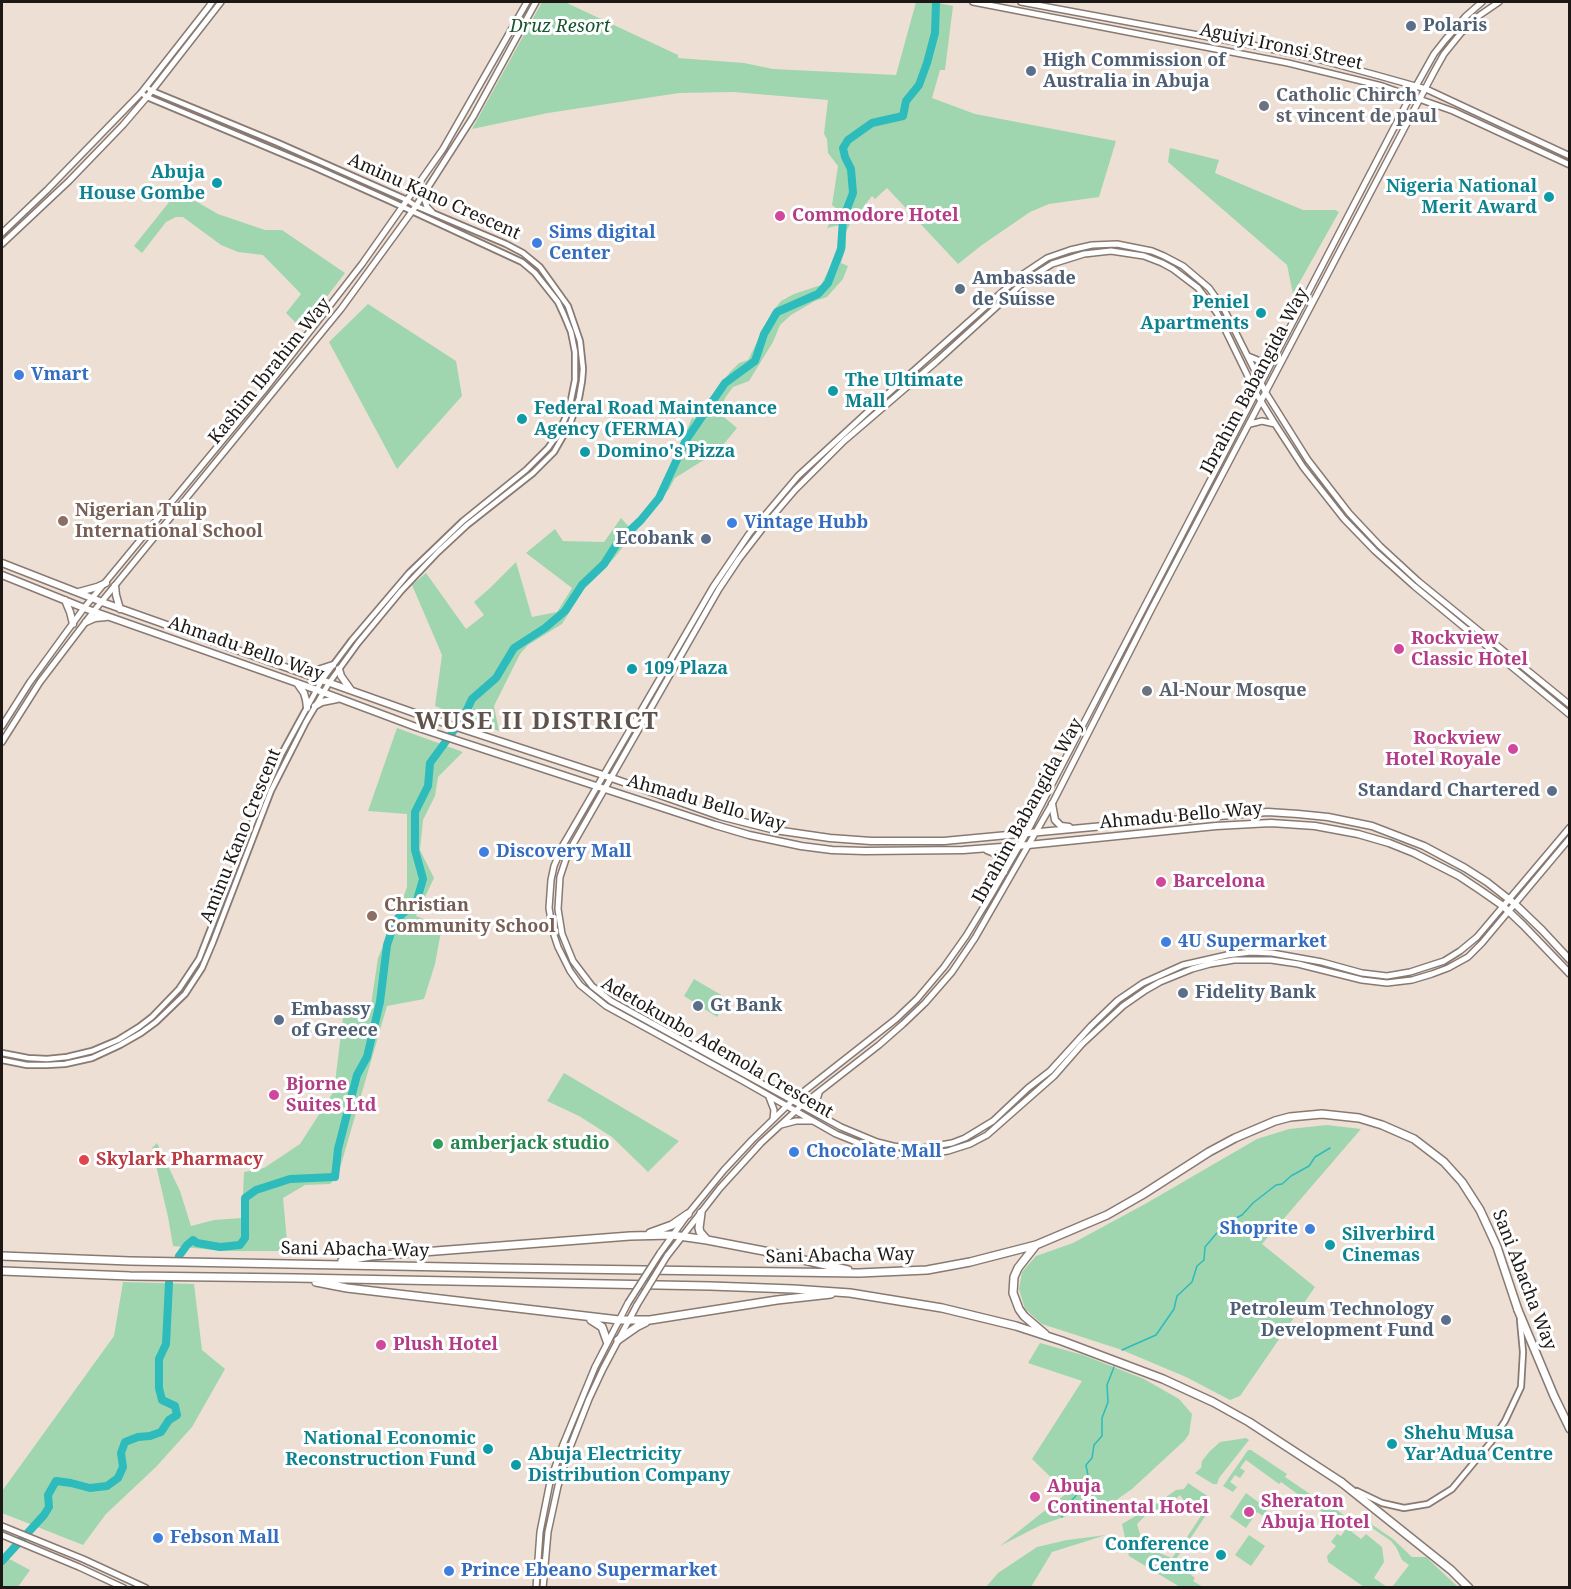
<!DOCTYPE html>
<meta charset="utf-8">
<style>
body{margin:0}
#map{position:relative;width:1571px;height:1589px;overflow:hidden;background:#eedfd5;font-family:"Noto Serif",serif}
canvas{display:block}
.frame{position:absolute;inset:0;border:3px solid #1d1815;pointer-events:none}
</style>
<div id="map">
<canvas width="1571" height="1589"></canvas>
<div class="frame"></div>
</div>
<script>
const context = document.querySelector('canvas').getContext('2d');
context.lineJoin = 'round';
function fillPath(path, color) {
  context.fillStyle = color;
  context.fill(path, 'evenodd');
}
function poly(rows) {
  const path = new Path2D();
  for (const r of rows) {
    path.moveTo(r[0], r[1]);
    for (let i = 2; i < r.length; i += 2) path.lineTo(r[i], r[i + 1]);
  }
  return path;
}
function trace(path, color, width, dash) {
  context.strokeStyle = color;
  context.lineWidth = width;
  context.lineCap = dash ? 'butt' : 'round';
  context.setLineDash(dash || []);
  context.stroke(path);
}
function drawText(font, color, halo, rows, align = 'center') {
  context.font = font + ' "Noto Serif",serif';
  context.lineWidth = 6;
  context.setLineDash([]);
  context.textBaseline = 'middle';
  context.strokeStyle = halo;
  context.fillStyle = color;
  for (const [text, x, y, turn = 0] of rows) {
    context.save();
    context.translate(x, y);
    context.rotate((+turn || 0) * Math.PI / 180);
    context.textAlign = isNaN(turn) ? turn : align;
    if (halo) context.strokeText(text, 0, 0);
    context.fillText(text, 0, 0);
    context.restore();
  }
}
fillPath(poly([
 [542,2,567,2,569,4,678,55,678,58,744,63,773,69,896,75,916,2,933,2,953,6,945,70,940,70,932,98,975,114,1116,141,1099,197,1049,204,1030,212,982,245,958,264,887,188,875,199,872,196,850,224,846,232,846,247,841,263,848,266,843,279,827,297,815,301,791,315,780,325,773,342,749,381,733,387,725,398,722,408,724,417,737,428,718,451,675,478,669,489,615,557,584,589,562,624,528,645,520,654,494,706,499,731,463,718,435,706,442,655,412,585,426,573,466,629,484,615,474,602,490,588,516,562,532,617,557,612,572,588,526,553,555,529,563,541,604,542,621,518,630,528,658,497,692,418,694,419,730,372,739,363,748,360,772,312,781,301,794,294,821,285,840,248,841,230,840,225,827,228,837,209,832,205,838,166,828,153,827,139,824,134,828,100,733,92,679,93,548,113,472,129],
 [1170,148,1219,160,1215,173,1303,210,1335,210,1339,212,1293,294,1287,265,1168,162],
 [178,191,218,214,265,230,282,230,345,273,302,329,286,313,301,294,263,255,238,252,221,245,183,217,176,217,166,222,142,253,134,246],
 [368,304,456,361,462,396,397,469,329,342],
 [397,728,463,752,438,777,435,796,423,820,420,850,434,878,416,916,444,927,440,937,435,964,424,999,387,1006,338,1175,330,1184,305,1185,283,1198,288,1251,225,1251,173,1246,168,1217,152,1148,157,1143,180,1191,191,1226,214,1220,242,1218,244,1172,264,1168,300,1144,334,1091,343,1017,369,1018,378,958,399,910,407,887,407,814,368,811],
 [694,979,728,999,717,1017,684,996],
 [564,1073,679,1141,648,1172,612,1137,579,1116,547,1101],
 [1327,1125,1361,1129,1262,1244,1315,1287,1240,1396,1230,1400,1186,1377,1122,1350,1042,1324,1025,1309,1019,1289,1022,1272,1036,1256,1073,1243,1145,1204,1257,1139,1289,1129],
 [123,1282,194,1284,202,1350,225,1369,192,1427,156,1467,106,1514,83,1545,2,1513,2,1491,114,1336],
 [1040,1343,1083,1355,1144,1379,1179,1399,1192,1414,1189,1434,1185,1440,1132,1489,1112,1503,1072,1514,1041,1525,1000,1546,1067,1493,1032,1459,1082,1381,1028,1363],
 [1246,1438,1249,1440,1219,1478,1217,1484,1213,1484,1195,1473,1201,1468,1202,1461,1210,1451,1220,1442],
 [1248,1450,1251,1450,1287,1474,1285,1477,1316,1498,1318,1496,1349,1519,1352,1532,1361,1539,1366,1534,1382,1547,1384,1562,1374,1578,1387,1587,1364,1587,1328,1562,1327,1556,1336,1546,1331,1542,1337,1534,1341,1536,1346,1529,1281,1482,1279,1484,1246,1460,1240,1468,1245,1471,1240,1478,1235,1475,1230,1482,1237,1487,1233,1492,1223,1486],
 [1188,1483,1209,1497,1210,1504,1208,1512,1190,1539,1187,1537,1201,1516,1189,1508,1180,1495,1161,1514,1153,1508,1137,1524,1144,1547,1172,1558,1185,1540,1187,1542,1175,1561,1195,1578,1193,1581,1203,1587,1180,1587,1129,1556,1122,1524,1156,1504,1176,1490,1184,1489],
 [1246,1493,1265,1507,1267,1505,1269,1507,1263,1516,1257,1512,1246,1528,1230,1517],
 [1364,1519,1393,1539,1412,1557,1426,1557,1458,1587,1392,1587,1409,1565,1402,1560,1396,1547,1391,1541,1362,1521],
 [1106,1535,1052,1552,1031,1587,986,1587,998,1573,1037,1547,1067,1540],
 [1249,1535,1265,1546,1251,1566,1235,1555],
 [2,1555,30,1570,18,1587,2,1587]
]), '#9fd6af');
trace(poly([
 [1122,1350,1156,1335,1174,1309,1177,1296,1192,1282,1197,1266,1204,1260,1205,1247,1216,1234,1228,1222,1242,1215,1253,1203,1276,1185,1282,1184,1291,1176,1309,1166,1315,1157,1330,1148],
 [1062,1517,1065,1508,1089,1481,1086,1465,1092,1458,1094,1445,1102,1436,1102,1418,1108,1402,1107,1385,1114,1367]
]), '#2dbbbc', 1.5);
trace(poly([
 [179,1256,187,1245,193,1240,197,1243,220,1247,240,1245,245,1238,245,1198,256,1190,290,1179,335,1177,338,1149,357,1075,367,1057,380,1002,387,945,395,921,417,900,423,879,415,850,415,812,428,786,430,763,463,718,472,699,496,678,514,648,545,628,565,611,582,585,604,564,618,542,641,520,659,498,686,440,725,383,755,361,764,334,777,312,818,294,828,283,841,249,843,219,853,193,851,169,845,157,843,148,848,140,872,123,903,116,906,101,919,85,927,63,935,33,936,2],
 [2,1561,44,1515,49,1507,48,1495,56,1481,71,1483,90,1488,107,1486,118,1478,123,1467,121,1453,125,1442,138,1437,150,1436,161,1432,169,1420,177,1415,175,1406,162,1400,159,1388,159,1359,166,1344,169,1283]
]), '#2dbbbc', 8);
const tertiary = poly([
 [2,1053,28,1058,47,1059,67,1057,92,1051,118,1040,139,1027,152,1017,179,989,199,959,254,818,281,755,322,680,352,640,409,573,463,521,526,470,548,448,558,434,569,410,575,380,575,352,571,332,564,315,558,302,535,273,522,262,388,200,314,167,147,97,141,93],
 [2,1060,27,1065,47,1065,65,1064,92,1058,120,1045,141,1033,156,1022,185,994,202,968,213,942,271,791,306,722,329,683,358,643,401,591,438,552,467,525,533,473,554,452,570,424,579,398,582,381,583,369,580,341,568,306,540,267,523,253,506,244,416,206,407,200,278,143,152,91,146,87],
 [1357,1491,1382,1503,1404,1508,1428,1504,1452,1489,1491,1442,1505,1421,1521,1387,1523,1352,1520,1320]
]);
const secondary = poly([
 [973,2,1288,63,1382,86,1453,111,1570,165],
 [1021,2,1252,45,1317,59,1376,75,1426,89,1570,156],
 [423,194,427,207,432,212],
 [2,233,47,190,141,93,207,9,212,2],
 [2,244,69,181,123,125,147,97,221,2],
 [1248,356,1260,361,1269,359,1275,355],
 [1250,424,1262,421,1275,424],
 [1570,705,1418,581,1380,546,1349,513,1308,460,1266,393,1224,309,1209,288,1183,266,1164,256,1152,251,1117,244,1092,245,1070,250,1047,258,1020,276,874,406,798,476,749,534,713,587,563,845,554,866,551,880,549,908,553,932,558,947,570,971,580,985,606,1006,743,1081,836,1134,876,1150,891,1154,921,1155,948,1151,970,1144,987,1135,1054,1076,1082,1044,1123,1006,1146,990,1160,982,1192,969,1210,964,1234,960,1271,960,1298,964,1362,980,1387,983,1412,980,1432,974,1448,968,1468,957,1482,943,1570,838],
 [1570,715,1414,586,1375,551,1344,519,1303,467,1275,424,1256,393,1217,313,1198,288,1173,269,1162,263,1144,256,1111,251,1084,254,1052,264,1025,281,936,362,844,441,795,490,766,524,739,559,719,589,568,853,560,877,558,909,562,934,573,961,592,986,611,1001,841,1127,877,1142,893,1146,907,1148,923,1148,952,1143,965,1138,993,1121,1028,1088,1050,1071,1091,1026,1118,1000,1143,983,1183,965,1227,955,1251,952,1272,953,1322,962,1362,973,1387,976,1410,972,1444,961,1460,951,1477,937,1570,827],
 [2,726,30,682,84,608,265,389,362,264,443,149,527,2],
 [2,742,40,682,94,611,341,309,416,206,473,117,536,2],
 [769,1097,774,1110,773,1119],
 [819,1115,816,1103,819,1093],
 [781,1125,796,1121,811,1121],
 [660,1253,688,1214,724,1170,752,1140,793,1100,896,1019,917,999,944,967,966,936,991,895,1026,834,1411,95,1434,54,1445,40,1466,16,1482,2],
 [667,1256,720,1188,761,1143,802,1105,879,1045,903,1024,925,1003,952,972,975,938,1052,804,1151,610,1435,70,1444,54,1461,33,1480,15,1499,2],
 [2,1526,83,1559,146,1588],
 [2,1535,79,1567,124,1588],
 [536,1588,540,1532,550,1482,562,1447,595,1367,628,1303],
 [543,1588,548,1532,558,1486,569,1450,589,1399,603,1369,637,1305]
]);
const primary = poly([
 [2,563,102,602,420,715,603,775,720,816,775,830,830,838,871,841,944,841,1157,821,1268,812,1298,814,1328,817,1372,826,1424,846,1465,868,1487,882,1515,904,1542,930,1570,960],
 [2,575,84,608,317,690,416,727,715,825,749,835,801,846,832,850,865,851,963,850,1028,845,1216,826,1271,823,1315,826,1358,834,1389,843,1414,853,1459,876,1480,890,1503,906,1523,925,1570,974],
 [115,586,116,595,120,609],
 [79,592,97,587,106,583],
 [65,600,70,612,73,624],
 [86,622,95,618,106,617],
 [339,669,341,676,351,690],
 [305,674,333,665],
 [297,683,304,693,306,700,307,708],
 [315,706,322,702,337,699],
 [1052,804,1055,820,1061,826,1069,827],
 [987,850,999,855,1001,859,1004,872]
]);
const trunk = poly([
 [1518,1310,1554,1396,1570,1429],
 [1341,1482,1451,1570,1469,1588]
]);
const motorway = poly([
 [701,1213,699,1228,700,1232,707,1240],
 [650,1233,672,1225,688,1214],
 [1036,1245,1018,1268,1014,1277,1013,1293,1019,1309,1024,1316,1045,1334],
 [2,1256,130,1261,501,1268,859,1273,927,1270,970,1262,1036,1245,1107,1215,1142,1195,1209,1152,1235,1138,1275,1121,1290,1117,1322,1114,1359,1118,1382,1125,1414,1139,1444,1162,1462,1182,1480,1210,1497,1247,1518,1310],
 [342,1261,371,1256,630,1236,672,1235,707,1240,764,1251,848,1270],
 [2,1271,130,1276,296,1278,710,1286,793,1289,850,1293,942,1308,1016,1326,1062,1341,1163,1379,1213,1402,1249,1422,1341,1482],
 [316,1282,347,1288,619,1320,650,1320,777,1300,831,1294],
 [591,1320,602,1327,607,1341],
 [618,1340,638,1326,646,1322]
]);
trace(tertiary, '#887a72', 8);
trace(secondary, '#887a72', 8);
trace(primary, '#887a72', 9);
trace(trunk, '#887a72', 10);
trace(motorway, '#887a72', 10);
trace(tertiary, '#fff', 4.5);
trace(secondary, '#fff', 5);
trace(primary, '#fff', 6);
trace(trunk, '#fff', 7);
trace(motorway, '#fff', 7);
const secondaryBridge = poly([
 [628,1303,660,1253],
 [637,1305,667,1256]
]);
trace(secondaryBridge, '#887a72', 8, []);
trace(secondaryBridge, '#fff', 5);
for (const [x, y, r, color] of [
 [1411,26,6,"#5c6f8a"],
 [1031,71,6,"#5c6f8a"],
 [1264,106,6,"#6b7280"],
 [217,183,6,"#0f9aa8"],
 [1549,197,6,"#0f9aa8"],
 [780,216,6,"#d1479c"],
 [537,243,6,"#3f7fe0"],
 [960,289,6,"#5c6f8a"],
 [1261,313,6,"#0f9aa8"],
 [19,375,6,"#3f7fe0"],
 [833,391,6,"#0f9aa8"],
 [522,419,6,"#0f9aa8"],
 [585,452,6,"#0f9aa8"],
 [63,521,6,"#8d6e63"],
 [732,523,6,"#3f7fe0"],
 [706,539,6,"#5c6f8a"],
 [1399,649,6,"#d1479c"],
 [632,669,6,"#0f9aa8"],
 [1147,691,6,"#6b7280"],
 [1513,749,6,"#d1479c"],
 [1552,791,6,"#5c6f8a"],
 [484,852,6,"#3f7fe0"],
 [1161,882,6,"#d1479c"],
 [372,916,6,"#8d6e63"],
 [1166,942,6,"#3f7fe0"],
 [1183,993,6,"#5c6f8a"],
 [698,1006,6,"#5c6f8a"],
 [279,1020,6,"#5c6f8a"],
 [274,1095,6,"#d1479c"],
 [438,1144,6,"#2e9e5b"],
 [794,1152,6,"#3f7fe0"],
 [84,1160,6,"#e0444e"],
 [1310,1229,6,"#3f7fe0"],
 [1330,1245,6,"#0f9aa8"],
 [1446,1320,6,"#5c6f8a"],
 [381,1345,6,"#d1479c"],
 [1392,1444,6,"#0f9aa8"],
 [488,1449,6,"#0f9aa8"],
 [516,1465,6,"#0f9aa8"],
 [1035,1497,6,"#d1479c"],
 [1249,1512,6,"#d1479c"],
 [158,1538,6,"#3f7fe0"],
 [1221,1555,6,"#0f9aa8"],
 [449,1571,6,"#3f7fe0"]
]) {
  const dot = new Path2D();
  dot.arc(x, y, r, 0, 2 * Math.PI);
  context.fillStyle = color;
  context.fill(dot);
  trace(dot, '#fff', 2);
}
drawText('bold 18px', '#4e5e75', '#fff', [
 ["Polaris",1423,26],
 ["High Commission of",1043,61],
 ["Australia in Abuja",1043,82],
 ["Ambassade",972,279],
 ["de Suisse",972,300],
 ["Ecobank",694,539,"right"],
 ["Standard Chartered",1540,791,"right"],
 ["Fidelity Bank",1195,993],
 ["Gt Bank",710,1006],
 ["Embassy",291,1010],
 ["of Greece",291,1031],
 ["Petroleum Technology",1434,1310,"right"],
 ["Development Fund",1434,1331,"right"]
], 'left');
drawText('italic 18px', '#185430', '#fff', [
 ["Druz Resort",560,27]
]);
drawText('18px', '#1d1815', '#fff', [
 ["Aguiyi Ironsi Street",1281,47,12],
 ["Aminu Kano Crescent",434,197,24],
 ["Kashim Ibrahim Way",270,371,-51],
 ["Ibrahim Babangida Way",1255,381,-62],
 ["Ahmadu Bello Way",246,649,19],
 ["Ahmadu Bello Way",706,803,16],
 ["Ibrahim Babangida Way",1028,811,-61],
 ["Ahmadu Bello Way",1181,816,-5],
 ["Aminu Kano Crescent",241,836,-68],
 ["Adetokunbo Ademola Crescent",717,1048,30],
 ["Sani Abacha Way",355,1250,1],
 ["Sani Abacha Way",840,1256,-1],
 ["Sani Abacha Way",1524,1280,69]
]);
drawText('bold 18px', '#5b616d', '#fff', [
 ["Catholic Chirch",1276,96],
 ["st vincent de paul",1276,117],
 ["Al-Nour Mosque",1159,691]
], 'left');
drawText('bold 18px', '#0d838f', '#fff', [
 ["Abuja",205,173,"right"],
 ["House Gombe",205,194,"right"],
 ["Nigeria National",1537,187,"right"],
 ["Merit Award",1537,208,"right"],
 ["Peniel",1249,303,"right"],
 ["Apartments",1249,324,"right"],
 ["The Ultimate",845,381],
 ["Mall",845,402],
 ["Federal Road Maintenance",534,409],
 ["Agency (FERMA)",534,430],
 ["Domino's Pizza",597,452],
 ["109 Plaza",644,669],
 ["Silverbird",1342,1235],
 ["Cinemas",1342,1256],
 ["Shehu Musa",1404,1434],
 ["Yar’Adua Centre",1404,1455],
 ["National Economic",476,1439,"right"],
 ["Reconstruction Fund",476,1460,"right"],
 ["Abuja Electricity",528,1455],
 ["Distribution Company",528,1476],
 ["Conference",1209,1545,"right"],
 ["Centre",1209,1566,"right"]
], 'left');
drawText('bold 18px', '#b23c85', '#fff', [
 ["Commodore Hotel",792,216],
 ["Rockview",1411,639],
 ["Classic Hotel",1411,660],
 ["Rockview",1501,739,"right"],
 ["Hotel Royale",1501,760,"right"],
 ["Barcelona",1173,882],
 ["Bjorne",286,1085],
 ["Suites Ltd",286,1106],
 ["Plush Hotel",393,1345],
 ["Abuja",1047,1487],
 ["Continental Hotel",1047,1508],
 ["Sheraton",1261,1502],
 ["Abuja Hotel",1261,1523]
], 'left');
drawText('bold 18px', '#366cbe', '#fff', [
 ["Sims digital",549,233],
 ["Center",549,254],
 ["Vmart",31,375],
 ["Vintage Hubb",744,523],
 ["Discovery Mall",496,852],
 ["4U Supermarket",1178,942],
 ["Chocolate Mall",806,1152],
 ["Shoprite",1298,1229,"right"],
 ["Febson Mall",170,1538],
 ["Prince Ebeano Supermarket",461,1571]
], 'left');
drawText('bold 18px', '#785e54', '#fff', [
 ["Nigerian Tulip",75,511],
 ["International School",75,532],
 ["Christian",384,906],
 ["Community School",384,927]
], 'left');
drawText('bold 18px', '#27864d', '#fff', [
 ["amberjack studio",450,1144]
], 'left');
drawText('bold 18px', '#be3a42', '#fff', [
 ["Skylark Pharmacy",96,1160]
], 'left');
context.letterSpacing = '1.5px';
drawText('bold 24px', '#60534b', '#fff', [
 ["WUSE II DISTRICT",537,722]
]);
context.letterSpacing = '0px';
</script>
